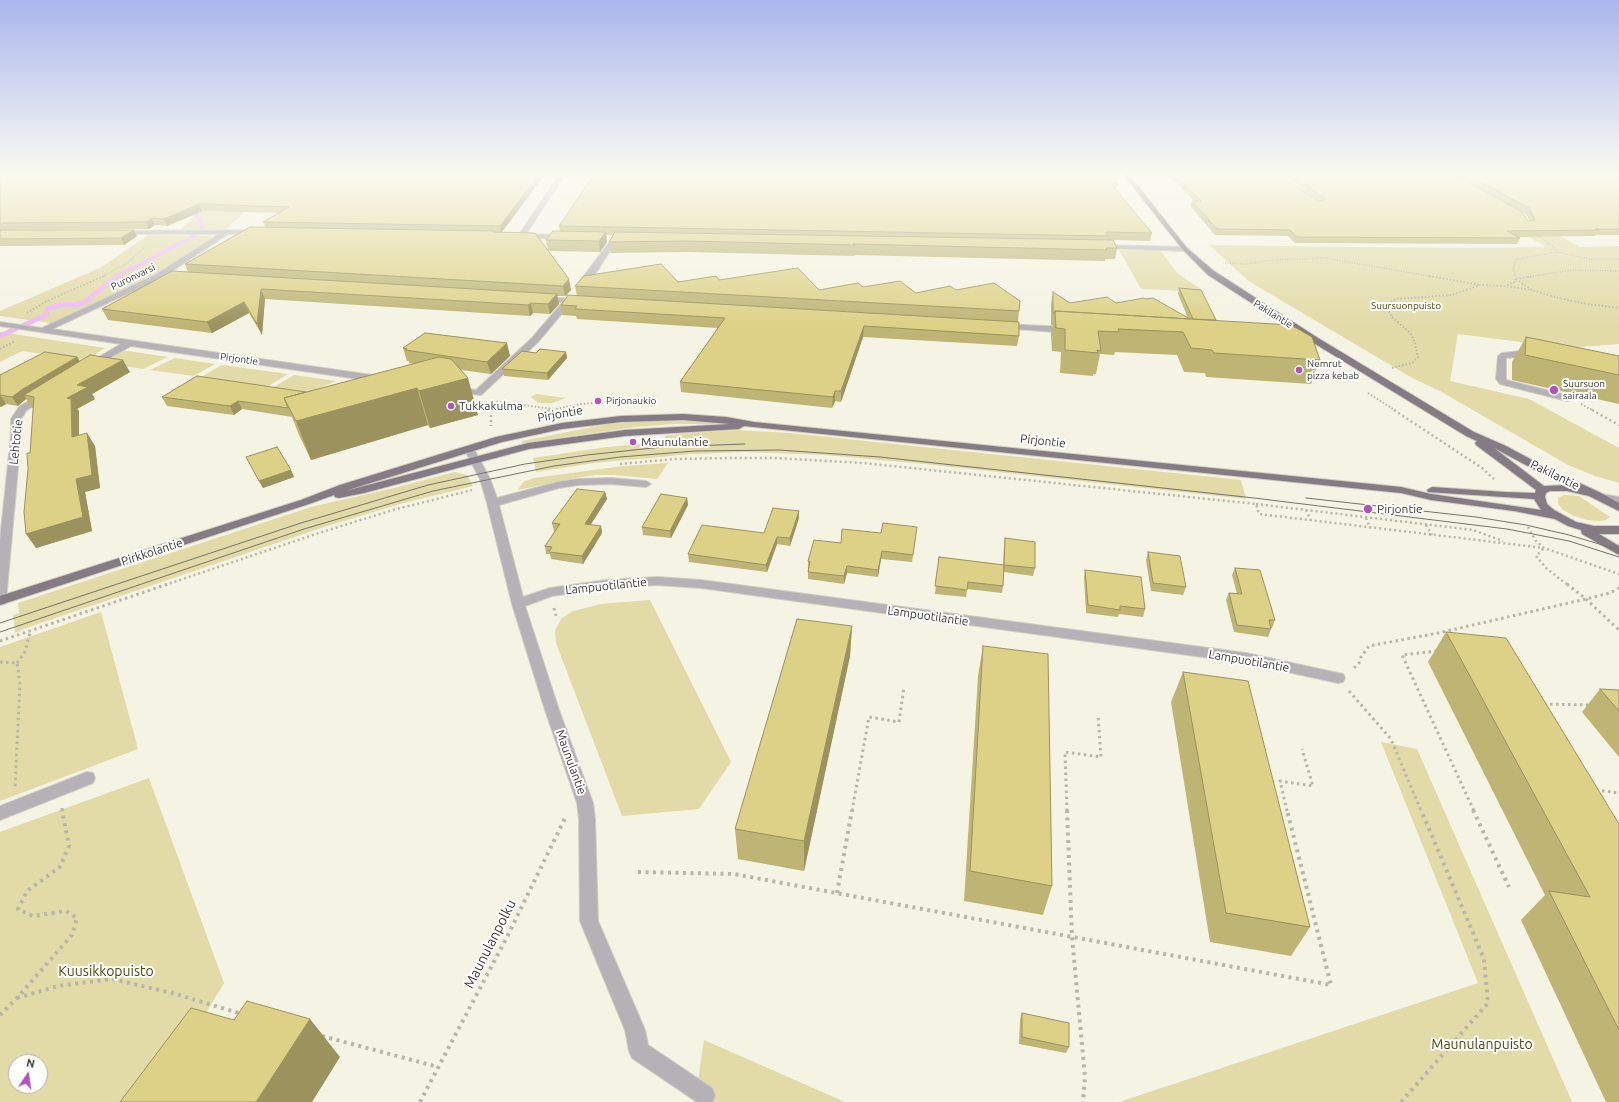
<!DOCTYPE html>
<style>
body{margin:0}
#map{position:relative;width:1619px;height:1102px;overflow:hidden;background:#f5f3e3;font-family:Ubuntu,sans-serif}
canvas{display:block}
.north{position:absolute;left:8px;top:1054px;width:40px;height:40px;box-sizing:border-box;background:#fff;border:1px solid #b1b0ad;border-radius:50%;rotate:13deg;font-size:11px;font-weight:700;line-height:16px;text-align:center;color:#3b3a33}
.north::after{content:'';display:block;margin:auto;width:14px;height:18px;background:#b253bc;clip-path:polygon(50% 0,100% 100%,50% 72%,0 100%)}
</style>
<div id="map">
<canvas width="1619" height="1102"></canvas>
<div class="north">N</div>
</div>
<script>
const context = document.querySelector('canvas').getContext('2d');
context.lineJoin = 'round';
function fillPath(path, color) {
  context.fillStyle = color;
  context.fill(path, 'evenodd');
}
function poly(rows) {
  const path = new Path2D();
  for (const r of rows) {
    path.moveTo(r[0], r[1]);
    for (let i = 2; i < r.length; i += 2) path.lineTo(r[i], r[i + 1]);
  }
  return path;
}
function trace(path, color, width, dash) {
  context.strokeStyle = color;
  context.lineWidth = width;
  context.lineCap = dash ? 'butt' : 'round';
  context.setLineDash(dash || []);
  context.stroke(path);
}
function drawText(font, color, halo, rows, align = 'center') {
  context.font = font + ' Ubuntu,sans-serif';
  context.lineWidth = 4;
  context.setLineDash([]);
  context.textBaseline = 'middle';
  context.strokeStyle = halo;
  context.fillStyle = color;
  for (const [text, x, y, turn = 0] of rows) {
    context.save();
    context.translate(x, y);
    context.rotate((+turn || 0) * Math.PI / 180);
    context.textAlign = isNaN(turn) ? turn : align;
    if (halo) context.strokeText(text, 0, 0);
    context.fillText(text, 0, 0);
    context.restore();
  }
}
fillPath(poly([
 [129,203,249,208,226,229,182,229,194,217],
 [1515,229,1548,229,1580,247,1619,246,1619,344,1568,348,1458,334,1450,381,1529,399,1619,448,1619,483,1595,476,1568,465,1440,391,1414,379,1250,282,1209,245,1450,248,1546,247],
 [148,235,212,236,211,240,193,252,152,276,114,295,50,323,0,316,0,311,100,268],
 [1119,250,1161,251,1177,273,1205,292,1141,289],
 [0,332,105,348,86,360,22,351,0,362],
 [124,351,128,351,168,357,143,369,104,363],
 [175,358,215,364,194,376,150,370],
 [222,365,288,374,267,387,201,377],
 [294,375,336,381,308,393,272,388],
 [536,394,566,398,552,403,538,403,531,397],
 [674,420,715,421,714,424,675,424,635,427,522,443,522,441,608,424],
 [737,430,789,433,1241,480,1246,499,924,464,825,455,745,452,692,454,594,463,536,472,533,458,607,447,665,442,665,436,679,434],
 [668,463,657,479,614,475,595,475,570,479,518,490,523,482,534,478,623,466],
 [455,472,467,475,473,486,400,504,324,527,26,628,15,633,13,615,19,613,18,603,311,507,394,488],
 [1564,495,1579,496,1610,517,1606,520,1599,521,1587,520,1574,516,1563,510,1558,504,1558,498],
 [650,600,731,762,699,809,622,816,556,643,555,630,562,618,573,611,601,604],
 [101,612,138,749,0,801,0,647],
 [1381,742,1417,749,1572,1102,1119,1102,1478,983],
 [149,778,224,983,152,1102,0,1102,0,832],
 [16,1062,40,1062,40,1086,16,1086],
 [704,1040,845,1102,695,1102]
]), '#e2daa7');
trace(poly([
 [116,277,200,233,202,226,201,221,195,213,187,211]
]), '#eeb9f2', 4);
trace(poly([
 [0,336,46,315,48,309,53,307,66,304,75,305,88,301,94,294,118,276]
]), '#eeb9f2', 5);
const minor = poly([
 [560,173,566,173,526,234,565,235,568,237,565,239,519,237,518,236,560,173],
 [257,230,260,232,259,233,228,234,166,275,181,276,181,280,159,279,52,329,379,376,384,379,382,381,379,382,131,346,90,369,86,366,87,364,121,344,0,326,0,322,42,328,155,275,219,234,119,234,116,232,117,231,257,230],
 [615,236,618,238,598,270,583,289,577,289,577,285,613,237,615,236],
 [1101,245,1185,247,1189,249,1185,251,1099,248,1098,247,1101,245],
 [538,297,581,299,585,301,581,303,541,301,537,299,538,297],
 [561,304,564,304,568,306,538,342,481,395,454,392,452,390,454,388,457,387,476,390,532,338,561,304],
 [1000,324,1068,327,1072,330,1068,333,1003,328,1000,328,999,326,1000,324],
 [1520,351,1536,354,1537,356,1533,359,1520,357,1506,358,1506,380,1570,396,1572,398,1570,400,1567,401,1500,384,1496,379,1498,356,1502,353,1520,351],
 [42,392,45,393,47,395,45,397,26,411,21,419,21,435,6,601,5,604,0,605,0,540,11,435,11,419,19,407,42,392],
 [469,446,474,449,490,479,497,498,558,482,578,479,611,478,646,481,651,484,646,487,611,484,578,485,559,488,499,505,523,597,550,588,607,580,657,577,701,580,1246,653,1338,673,1343,674,1345,678,1343,682,1338,683,1246,663,701,588,657,585,607,588,552,596,525,606,559,710,593,803,595,819,598,921,645,1030,648,1045,712,1088,715,1095,713,1102,697,1102,632,1058,629,1051,625,1030,580,921,579,819,577,803,545,710,512,604,487,503,480,479,464,449,469,446],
 [1601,494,1619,497,1619,503,1597,499,1595,497,1597,495,1601,494],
 [87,772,93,773,95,778,93,783,0,820,0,806,87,772]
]);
const major = poly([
 [1122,173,1128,173,1187,248,1214,271,1318,338,1474,432,1506,446,1545,467,1601,493,1619,503,1619,511,1589,496,1567,491,1550,491,1546,493,1545,497,1547,504,1554,510,1576,522,1594,526,1619,526,1619,534,1599,534,1619,546,1619,555,1582,534,1581,530,1568,526,1555,519,1514,511,1431,500,1401,493,744,426,739,429,625,436,529,449,364,493,339,498,335,497,334,495,309,504,0,605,0,596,301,500,340,485,496,437,562,423,621,416,683,414,726,417,754,422,1401,487,1431,494,1541,510,1534,499,1428,492,1427,490,1432,487,1505,492,1535,493,1536,490,1476,445,1475,443,1477,441,1466,436,1312,342,1208,275,1183,250,1122,173],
 [683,420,730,424,625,430,528,443,345,491,502,442,562,429,621,422,683,420],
 [1494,448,1537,471,1566,485,1544,486,1494,448]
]);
trace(minor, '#d0cec0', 2);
trace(major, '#d0cec0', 2);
trace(poly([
 [1557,252,1589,259,1619,259],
 [1225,263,1247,264,1271,260,1325,258,1435,277],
 [102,277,130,261,144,248],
 [1516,277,1513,270,1516,259,1557,252,1555,248,1536,234],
 [1528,277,1572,270,1619,271]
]), '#b8b6a9', 1.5, [1, 1.5]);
trace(poly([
 [1429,276,1480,285],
 [1516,279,1532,290,1544,294,1580,303,1619,308],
 [1516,279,1534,276],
 [1507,285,1515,282,1516,276],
 [27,313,47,301,104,276],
 [0,349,15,341],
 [1392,368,1412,363,1418,357,1415,343,1411,334,1392,317,1386,307,1387,304,1395,299,1452,295,1480,285,1505,286,1532,290],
 [1368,393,1396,411],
 [493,401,553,409],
 [491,403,491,411],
 [1581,404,1594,411],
 [546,411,581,404,622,401]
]), '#b8b6a9', 2, [1.5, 2]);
trace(poly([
 [491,410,491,426],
 [1394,410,1482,468,1494,479],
 [1592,410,1619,425],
 [538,413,551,410],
 [620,464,675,459,731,458,774,458,863,463,1256,504,1259,514,1544,548],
 [1256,504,1473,530,1503,541],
 [1306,510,1311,521],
 [1366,518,1370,528],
 [1426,525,1432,535],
 [1528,527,1536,541,1544,548,1619,574],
 [1543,549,1536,556,1547,569,1568,585],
 [165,585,319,533,393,510,472,490]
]), '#b8b6a9', 2.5, [2, 3]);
trace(poly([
 [1567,584,1586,599,1619,630],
 [554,608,556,616],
 [0,641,168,584],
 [1437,651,1402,655,1474,811],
 [0,662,17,663,20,684,15,787],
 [17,663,25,652,30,632],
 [1354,668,1359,663,1361,657,1369,646,1438,633,1586,599,1610,593,1619,588],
 [1349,691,1391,739,1421,811],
 [1544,704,1591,705],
 [1596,790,1619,793],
 [62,808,62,811],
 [852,811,869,717,899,722,904,687],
 [1067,811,1065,752,1101,757,1098,715],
 [1287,811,1280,781,1313,786,1302,749]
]), '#b8b6a9', 3, [2.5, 3.5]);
trace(poly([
 [1067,810,1072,937,1085,1077,1083,1102],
 [1473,810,1509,887],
 [638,872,734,874,1331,985,1287,810],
 [837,893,852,810],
 [17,998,58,986,112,979,172,993,242,1014],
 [0,1015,17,998,72,935,77,918,66,911,33,916,18,909,27,891,60,867,69,846,62,810],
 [322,1036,438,1067],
 [420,1102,508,935,566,816],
 [1401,1102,1488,1003,1484,959,1421,810]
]), '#b8b6a9', 4, [3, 4.5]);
fillPath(minor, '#b6b1b7');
fillPath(major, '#847b84');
trace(poly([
 [1306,498,1476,517,1526,525,1569,535,1619,550],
 [0,623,301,523,428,485,525,464,587,455,662,447,745,444],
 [0,632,304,529,433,491,554,466,620,457,695,451,779,450,880,457,1254,498,1507,529,1569,541,1619,557]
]), '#75746a', 1);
fillPath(poly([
 [0,173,546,173,502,232,548,250,546,240,560,231,559,226,595,173,1118,184,1116,190,1152,233,1150,241,1113,240,1117,248,1115,259,1105,259,1105,261,854,255,854,256,687,252,611,253,609,242,613,235,606,235,607,242,600,252,548,251,571,290,565,296,557,296,559,304,550,314,533,313,530,316,265,299,262,335,249,313,212,333,108,320,102,309,188,272,185,264,265,227,263,222,279,213,202,211,167,226,155,225,149,229,0,230],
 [1166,173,1279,173,1317,201,1318,201,1282,173,1451,173,1528,221,1530,221,1526,214,1451,173,1619,173,1619,235,1596,235,1595,236,1518,237,1520,238,1517,244,1295,243,1288,236,1215,235,1190,206,1192,201,1194,201],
 [0,230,134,230,137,236,124,245,0,246],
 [719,280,819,290,863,287,916,293,956,290,1019,311,1018,321,1019,336,1017,346,863,337,841,402,835,401,832,408,681,392,680,382,718,328,577,319,576,316,562,315,561,305,577,296,575,286],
 [1179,288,1216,320,1320,360,1311,384,1206,377,1205,373,1184,372,1177,355,1115,352,1114,355,1100,354,1096,374,1093,374,1093,376,1060,373,1061,352,1052,351,1051,334,1053,325,1051,325,1051,304,1053,292,1070,303,1116,303,1146,299,1188,318,1178,294],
 [1526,337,1619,356,1619,404,1512,380,1512,362],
 [403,348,510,356,491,374,461,370,478,415,430,428,428,425,311,460,299,435,292,417,242,409,234,415,167,406,162,397,306,392,415,364,409,363,409,361,407,361],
 [566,352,567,358,548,380,504,376,502,369,536,353],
 [77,357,80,361,130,372,92,394,95,399,77,409,79,411,79,435,95,446,100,488,85,492,92,531,36,548,30,453,33,408,32,408,26,399,18,406,6,404,1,407,0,407,0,375],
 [246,457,294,477,263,488],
 [605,492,607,499,590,525,601,526,602,533,583,564,551,559,550,554,546,554,545,546,555,531,554,531,552,523],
 [687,498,688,505,671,538,643,535,642,527],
 [799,511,799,518,790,546,777,544,767,572,689,562,688,554,764,533],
 [881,533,916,534,912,562,881,559,878,577,847,573,844,584,808,579,808,561,841,543],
 [1005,538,1035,568,1033,576,1004,572,1003,586,1002,593,967,589,966,597,935,594,939,557,1003,565,1004,546],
 [1148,552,1186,587,1183,595,1151,591,1146,560],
 [1235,568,1275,620,1272,628,1271,628,1271,629,1268,637,1234,632,1226,600,1229,593,1237,594,1232,575],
 [1085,570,1145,609,1143,617,1119,614,1118,617,1086,613,1084,577],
 [852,626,850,656,804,871,738,859,735,829],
 [1446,632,1619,824,1619,1102,1606,1102,1521,920,1545,895,1428,662],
 [983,646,1052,886,1043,915,964,901,978,676],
 [1183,672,1310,927,1291,956,1210,942,1171,702],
 [1600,689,1619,690,1619,757,1582,712],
 [1022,1013,1069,1047,1066,1053,1019,1044,1020,1020]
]), '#beb474');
fillPath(poly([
 [540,173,546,173,501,233,500,226],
 [199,204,202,211,167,226,164,219],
 [152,218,155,225,149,229,146,222],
 [134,230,137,236,124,245,121,238],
 [606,232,607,242,600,252,599,241],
 [569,279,571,290,565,296,563,286],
 [261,289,265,299,262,335,257,324],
 [557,294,559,304,550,314,548,304],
 [244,302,249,313,212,333,207,322],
 [531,303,533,313,530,316,528,305],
 [864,326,863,337,841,402,841,391],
 [507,343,510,356,491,374,487,362],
 [566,352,567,358,548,380,547,373],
 [77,357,82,365,27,396,23,389],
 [123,360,130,372,92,394,95,399,77,409,79,411,79,450,72,437,67,398,77,385],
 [468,378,478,415,430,428,419,391],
 [417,388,428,425,311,460,296,421],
 [23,389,27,396,24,395,26,399,18,406,12,397],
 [835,391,835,401,832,408,833,397],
 [0,395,6,404,1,407,0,405],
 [238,401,242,409,234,415,230,406],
 [87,433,95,446,100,488,85,492,92,531,36,548,26,534,76,479],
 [291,470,294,477,263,488,259,481],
 [605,492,607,499,586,532,585,524],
 [687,498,688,505,671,538,670,531],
 [799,511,799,518,790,546,790,538],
 [601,526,602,533,583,564,582,556],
 [777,537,777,544,767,572,766,565],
 [882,551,881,559,878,577,878,570],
 [847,566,847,573,844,584,844,576],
 [852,626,850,656,804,871,804,841],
 [310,1019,340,1057,312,1102,256,1102]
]), '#9b925e');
const building = poly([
 [0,173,540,173,500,226,263,222,289,207,199,204,164,219,152,218,146,222,0,223,0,173],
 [595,173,1109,173,1118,184,1111,184,1152,233,1106,232,1108,236,559,226,595,173],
 [1172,173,1279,173,1317,201,1323,201,1325,199,1291,173,1451,173,1522,212,1528,221,1535,220,1529,208,1464,173,1608,173,1619,178,1619,229,1595,229,1599,230,1507,231,1520,238,1297,237,1290,230,1217,229,1192,201,1201,201,1172,173],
 [250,227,494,231,493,232,535,233,569,279,563,286,185,264,250,227],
 [0,230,134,230,121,238,0,239,0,230],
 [553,231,606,232,599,241,546,240,553,231],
 [615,232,1113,240,1117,248,1106,248,1107,250,853,244,855,245,686,241,609,242,615,232],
 [661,264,678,282,716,276,719,280,798,268,819,290,858,283,863,287,900,281,916,293,950,286,956,290,994,283,1020,301,1019,311,575,286,584,276,661,264],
 [172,271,557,294,548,304,531,303,528,305,261,289,257,324,244,302,207,322,102,309,172,271],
 [1179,288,1201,290,1216,320,1193,319,1179,288],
 [1053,292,1070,303,1107,297,1116,303,1144,298,1146,299,1153,298,1190,319,1055,311,1055,313,1053,313,1053,292],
 [567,295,1019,322,1019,336,864,326,841,391,835,391,833,397,680,382,725,318,575,309,577,306,561,305,567,297,567,295],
 [1055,311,1291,325,1312,337,1320,360,1214,353,1212,350,1191,348,1183,332,1118,329,1119,332,1098,331,1101,351,1097,350,1098,353,1065,350,1065,329,1056,328,1055,311],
 [425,333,507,343,487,362,405,350,407,349,403,348,425,333],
 [1526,337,1619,356,1619,375,1525,355,1526,337],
 [540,349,566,352,547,373,502,369,522,351,536,353,540,349],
 [45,352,77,357,23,389,12,397,0,395,0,375,45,352],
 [90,355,123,360,77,385,88,387,67,398,71,399,72,437,87,433,92,475,76,479,83,517,26,534,24,512,28,469,27,453,30,453,34,397,24,395,90,355],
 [439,357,451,359,468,378,419,391,417,388,296,421,284,398,439,357],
 [197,376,306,392,284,398,288,408,238,401,230,406,162,397,197,376],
 [277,447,291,470,259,481,246,457,277,447],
 [577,489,605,492,585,524,601,526,582,556,549,552,552,547,545,546,560,524,552,523,577,489],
 [661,494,687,498,670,531,642,527,661,494],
 [773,508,799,511,790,538,777,537,766,565,688,554,702,525,764,533,773,508],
 [883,523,917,527,913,555,882,551,878,570,847,566,844,576,808,572,810,562,808,561,814,540,841,543,842,529,881,533,883,523],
 [1005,538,1035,542,1035,568,1004,565,1005,538],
 [1148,552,1180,556,1186,587,1153,583,1148,552],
 [939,557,1004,565,1003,586,968,582,967,590,935,586,939,557],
 [1235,568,1260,570,1275,620,1269,620,1271,629,1237,625,1229,593,1242,594,1235,568],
 [1085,570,1141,577,1145,609,1120,606,1120,610,1088,605,1085,570],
 [797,619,852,626,804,841,735,829,797,619],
 [1446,632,1506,638,1619,824,1619,1030,1549,891,1590,897,1446,632],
 [983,646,1048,654,1052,886,970,871,983,646],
 [1183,672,1248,681,1310,927,1226,913,1183,672],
 [1600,689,1619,690,1619,711,1600,689],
 [247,1001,310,1019,256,1102,120,1102,191,1008,234,1020,247,1001],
 [1022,1013,1069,1023,1069,1047,1022,1037,1022,1013]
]);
fillPath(building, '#ddd187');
trace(building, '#9b925e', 1);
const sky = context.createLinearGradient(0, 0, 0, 327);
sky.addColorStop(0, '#aab6ec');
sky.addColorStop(0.53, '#fafaf2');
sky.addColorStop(1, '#fafaf200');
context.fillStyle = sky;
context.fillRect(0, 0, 1619, 327);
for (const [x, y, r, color] of [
 [1299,370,4,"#b253bc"],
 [1554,390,5,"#b253bc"],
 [598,401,4,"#b253bc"],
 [451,406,4,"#b253bc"],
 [633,442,4,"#b253bc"],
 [1368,509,5,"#b253bc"]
]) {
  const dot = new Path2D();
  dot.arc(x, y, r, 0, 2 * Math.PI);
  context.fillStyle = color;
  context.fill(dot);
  trace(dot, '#fff', 1.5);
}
drawText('10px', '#3b3a33', '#fff', [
 ["Puronvarsi",133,277,-26],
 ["Pakilantie",1273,314,32],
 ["Pirjontie",239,359,8]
]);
drawText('10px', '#50470d', '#fff', [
 ["Suursuonpuisto",1406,306]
]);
drawText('10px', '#3b3a33', '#fff', [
 ["Nemrut",1307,364],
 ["pizza kebab",1307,376],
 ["Suursuon",1563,384],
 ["sairaala",1563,396],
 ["Pirjonaukio",606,401]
], 'left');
drawText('12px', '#3b3a33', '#fff', [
 ["Tukkakulma",459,406],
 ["Maunulantie",641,442],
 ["Pirjontie",1377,509]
], 'left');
drawText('12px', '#3b3a33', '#fff', [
 ["Pirjontie",560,414,-10],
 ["Pirjontie",1043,441,6],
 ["Lehtotie",16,442,-84],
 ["Pakilantie",1555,475,26],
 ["Pirkkolantie",152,552,-18],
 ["Lampuotilantie",606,586,-6],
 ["Lampuotilantie",928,616,8],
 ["Lampuotilantie",1249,661,10],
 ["Maunulantie",571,762,70]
]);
drawText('14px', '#3b3a33', '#fff', [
 ["Maunulanpolku",490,944,-63]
]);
drawText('14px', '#50470d', '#fff', [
 ["Kuusikkopuisto",106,971],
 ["Maunulanpuisto",1482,1044]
]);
</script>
